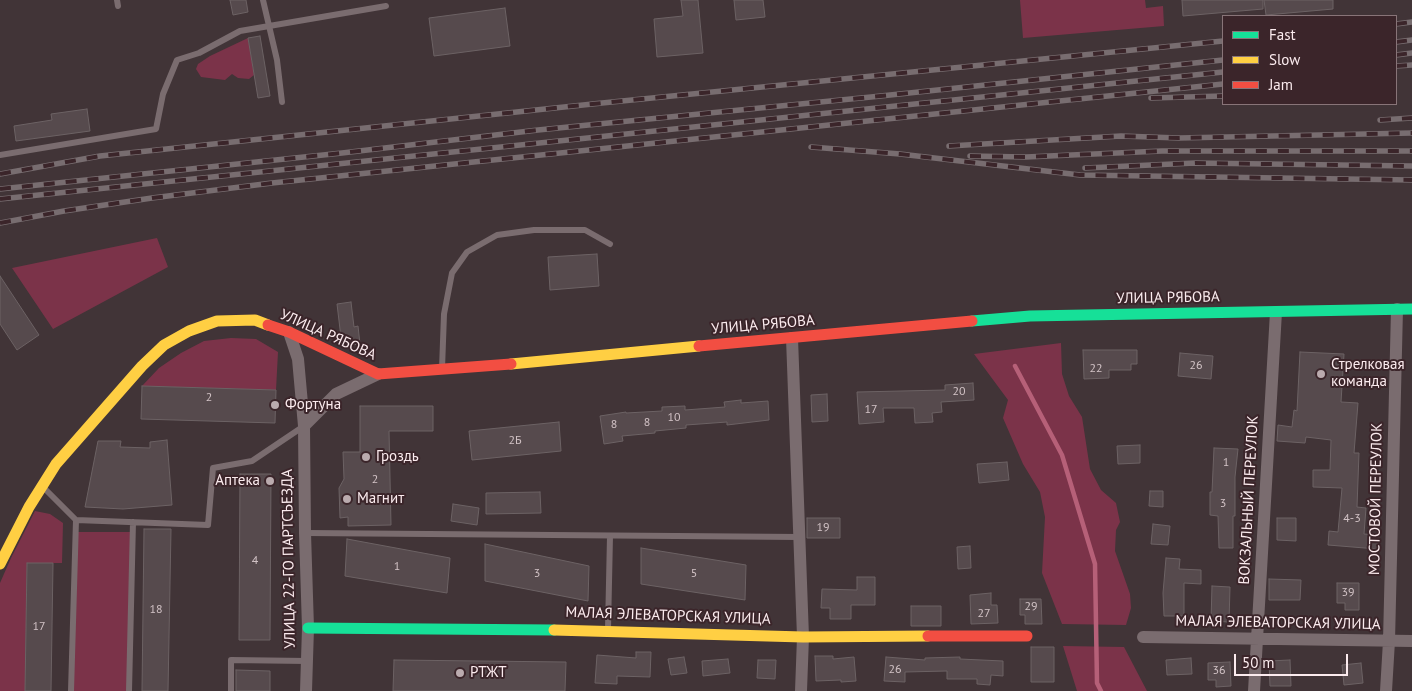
<!DOCTYPE html>
<meta charset="utf-8">
<style>
body{margin:0}
#map{position:relative;width:1412px;height:691px;overflow:hidden;background:#413437;font-family:"PT Sans",sans-serif}
canvas{display:block}
.legend{position:absolute;left:1222px;top:15px;width:175px;height:90px;box-sizing:border-box;background:#3b252a;border:1px solid #887478;margin:0;padding:6px 9px;list-style:none;font-size:15px;color:#fbebee}
.legend li{display:flex;align-items:center;gap:10px;height:25px}
.legend b{width:25px;border:1px solid #887478}
.scale{position:absolute;left:1234px;top:654px;width:114px;height:22px;box-sizing:border-box;border:2px solid #fbebee;border-top:0;padding-left:6px;font-size:15px;line-height:18px;white-space:nowrap;color:#fbebee;-webkit-text-stroke:4px #3b252a;paint-order:stroke}
</style>
<div id="map">
<canvas width="1412" height="691"></canvas>
<ul class="legend">
<li><b style="height:6px;background:#16e098"></b>Fast</li>
<li><b style="height:6px;background:#ffcf43"></b>Slow</li>
<li><b style="height:6px;background:#f24e42"></b>Jam</li>
</ul>
<div class="scale">50 m</div>
</div>
<script>
const context = document.querySelector('canvas').getContext('2d');
context.lineJoin = 'round';
function fillPath(path, color) {
  context.fillStyle = color;
  context.fill(path, 'evenodd');
}
function poly(rows) {
  const path = new Path2D();
  for (const r of rows) {
    path.moveTo(r[0], r[1]);
    for (let i = 2; i < r.length; i += 2) path.lineTo(r[i], r[i + 1]);
  }
  return path;
}
function trace(path, color, width, dash) {
  context.strokeStyle = color;
  context.lineWidth = width;
  context.lineCap = dash ? 'butt' : 'round';
  context.setLineDash(dash || []);
  context.stroke(path);
}
function drawText(font, color, halo, rows, align = 'center') {
  context.font = font + ' "PT Sans",sans-serif';
  context.lineWidth = 4;
  context.setLineDash([]);
  context.textBaseline = 'middle';
  context.strokeStyle = halo;
  context.fillStyle = color;
  for (const [text, x, y, turn = 0] of rows) {
    context.save();
    context.translate(x, y);
    context.rotate((+turn || 0) * Math.PI / 180);
    context.textAlign = isNaN(turn) ? turn : align;
    if (halo) context.strokeText(text, 0, 0);
    context.fillText(text, 0, 0);
    context.restore();
  }
}
fillPath(poly([
 [1020,0,1145,0,1146,8,1163,6,1164,26,1023,38],
 [248,38,254,75,249,79,238,78,232,74,225,80,201,77,196,69,198,64,210,56],
 [157,238,168,267,53,329,12,268],
 [231,338,256,339,278,352,276,390,142,386,159,368,181,353,204,341],
 [1061,343,1062,374,1069,396,1082,417,1090,469,1101,490,1116,503,1120,522,1116,530,1115,551,1130,594,1131,608,1126,625,1062,624,1042,573,1045,517,1040,492,1023,464,1003,418,1008,400,974,354],
 [35,511,50,514,63,523,62,563,27,563,25,691,0,691,0,583,11,558],
 [76,532,132,532,129,691,71,691],
 [1063,646,1124,647,1147,691,1077,691]
]), '#7b3349');
trace(poly([
 [1015,366,1062,455,1095,564,1097,683,1101,691]
]), '#b66078', 4.5);
const building = poly([
 [230,0,246,0,248,12,233,15,230,0],
 [681,0,698,0,703,53,657,57,654,19,683,16,681,0],
 [734,0,763,0,765,17,736,20,734,0],
 [1182,0,1263,0,1263,9,1183,16,1182,0],
 [1264,0,1333,0,1333,9,1266,15,1264,0],
 [505,8,510,46,434,56,429,18,505,8],
 [260,36,270,96,258,98,248,38,260,36],
 [87,109,90,131,16,141,14,126,52,120,51,114,87,109],
 [597,254,599,286,550,290,548,257,597,254],
 [0,276,39,335,17,350,0,324,0,276],
 [351,302,354,327,358,326,360,344,342,346,337,304,351,302],
 [1083,350,1137,350,1137,364,1131,364,1131,370,1109,370,1109,378,1084,379,1083,350],
 [1300,352,1344,354,1341,402,1358,403,1354,453,1359,453,1357,507,1366,508,1364,534,1378,535,1377,549,1328,545,1329,531,1338,532,1342,488,1313,487,1313,470,1330,470,1331,440,1306,437,1305,443,1277,441,1278,425,1292,427,1294,410,1297,411,1300,352],
 [1180,353,1213,356,1211,379,1178,376,1180,353],
 [973,383,974,400,941,402,942,412,932,413,933,422,915,423,914,408,883,408,884,422,859,424,857,392,945,390,945,385,973,383],
 [142,386,276,390,275,423,141,419,142,386],
 [827,394,828,421,812,422,811,395,827,394],
 [741,400,741,403,768,401,769,420,727,425,727,422,686,425,686,428,655,431,655,433,622,436,623,441,604,444,600,416,626,412,626,413,662,411,662,407,685,406,685,410,725,407,724,402,741,400],
 [360,406,433,406,433,431,389,431,391,525,348,526,348,517,340,518,339,488,344,479,343,452,360,452,360,406],
 [559,422,561,451,472,460,469,431,559,422],
 [167,440,172,505,123,509,85,507,98,441,121,441,120,447,150,448,150,442,167,440],
 [1140,445,1140,463,1118,464,1117,446,1140,445],
 [1214,448,1238,449,1235,477,1235,516,1233,516,1233,548,1219,548,1218,516,1210,515,1210,492,1212,492,1214,448],
 [1007,462,1009,480,979,483,977,464,1007,462],
 [240,474,271,474,270,640,239,640,240,474],
 [1150,491,1163,491,1163,507,1149,506,1150,491],
 [540,492,541,513,486,514,486,493,540,492],
 [453,504,479,508,477,525,451,521,453,504],
 [807,518,840,518,840,538,807,538,807,518],
 [1277,518,1296,518,1296,541,1277,540,1277,518],
 [1153,524,1170,526,1168,545,1151,544,1153,524],
 [144,529,171,529,168,691,142,691,144,529],
 [347,539,450,558,447,593,345,576,347,539],
 [485,544,589,566,588,601,485,581,485,544],
 [970,546,971,568,958,569,957,547,970,546],
 [641,548,746,565,745,600,641,584,641,548],
 [1166,558,1180,559,1179,569,1201,570,1201,584,1184,583,1184,616,1164,616,1163,593,1166,558],
 [27,563,53,563,51,691,25,691,27,563],
 [857,577,875,577,875,605,851,605,851,619,830,619,830,608,821,608,822,589,857,590,857,577],
 [1269,579,1301,580,1300,600,1269,600,1269,579],
 [1337,583,1359,583,1359,610,1345,610,1345,603,1337,603,1337,583],
 [1212,586,1230,587,1229,622,1211,621,1212,586],
 [991,593,991,605,997,605,998,623,971,624,970,595,991,593],
 [1020,599,1041,599,1042,624,1025,624,1025,615,1020,615,1020,599],
 [911,606,941,606,941,626,911,626,911,606],
 [1031,647,1054,647,1054,682,1031,682,1031,647],
 [636,652,651,652,650,677,617,676,617,684,595,683,597,655,636,658,636,652],
 [815,656,833,656,833,659,854,657,856,681,841,682,841,680,816,681,815,656],
 [684,657,687,673,671,675,668,659,684,657],
 [886,657,925,660,925,658,960,657,960,659,1003,661,1003,676,991,675,990,685,977,684,977,679,947,679,947,671,905,672,905,682,884,681,886,657],
 [1191,658,1192,674,1167,675,1166,660,1191,658],
 [728,659,730,673,703,676,702,661,728,659],
 [394,660,566,662,565,691,393,691,394,660],
 [758,660,776,660,775,679,757,678,758,660],
 [1290,660,1291,686,1270,686,1269,661,1290,660],
 [1230,662,1231,686,1216,687,1216,680,1208,680,1208,663,1230,662],
 [1361,663,1363,683,1344,685,1342,665,1361,663],
 [236,670,270,671,270,691,236,691,236,670]
]);
fillPath(building, '#564a4d');
trace(building, '#6c6264', 1);
trace(poly([
 [117,0,118,6],
 [263,0,277,60,282,102],
 [0,155,156,129,163,94,177,60,199,53,240,31,386,6],
 [442,369,444,314,452,273,467,252,497,235,534,230,585,230,610,244],
 [43,487,76,520,71,691],
 [76,520,208,525,213,468,252,461,304,426],
 [305,533,799,537],
 [608,629,610,536],
 [129,691,133,522],
 [231,691,231,660,307,661]
]), '#7a6c6f', 6);
trace(poly([
 [289,332,298,359,304,426,305,533,308,628,306,691],
 [792,338,803,637,801,691],
 [304,426,336,394,378,374],
 [1143,637,1412,641],
 [1254,691,1276,312],
 [1386,691,1389,641,1397,309]
]), '#7a6c6f', 12);
trace(poly([
 [972,321,1030,316,1412,309],
 [308,628,554,630]
]), '#16e098', 11);
trace(poly([
 [511,364,699,346],
 [0,564,29,507,56,464,142,366,164,345,189,331,217,321,255,320,268,325],
 [554,630,803,637,928,636]
]), '#ffcf43', 11);
trace(poly([
 [268,325,289,332,378,374,511,364],
 [699,346,972,321],
 [928,636,1027,636]
]), '#f24e42', 11);
const rail = poly([
 [1396,24,1412,22],
 [1396,42,1412,40],
 [1396,55,1412,53],
 [1396,66,1412,65],
 [1151,98,1223,96],
 [1380,120,1412,118],
 [949,146,1121,136,1179,138,1412,133],
 [811,147,900,154,1080,175,1412,180],
 [970,156,1026,157,1162,151,1412,151],
 [1085,168,1195,163,1412,166],
 [0,174,100,156,602,103,1223,41],
 [0,189,342,153,538,130,871,97,1223,60],
 [0,199,1223,72],
 [0,223,64,211,152,198,272,183,1223,84]
]);
trace(rail, '#786d70', 5.5);
trace(rail, '#3b252a', 4, [11]);
for (const [x, y, r, color] of [
 [1321,374,5,"#baabae"],
 [275,405,5,"#baabae"],
 [366,457,5,"#baabae"],
 [270,481,5,"#baabae"],
 [347,499,5,"#baabae"],
 [460,673,5,"#baabae"]
]) {
  const dot = new Path2D();
  dot.arc(x, y, r, 0, 2 * Math.PI);
  context.fillStyle = color;
  context.fill(dot);
  trace(dot, '#3b252a', 2);
}
drawText('12px', '#d2c3c6', null, [
 ["26",1196,366],
 ["22",1096,369],
 ["20",959,392],
 ["2",209,398],
 ["17",871,410],
 ["10",674,418],
 ["8",647,423],
 ["8",614,425],
 ["2Б",515,441],
 ["1",1226,463],
 ["2",375,480],
 ["3",1223,504],
 ["4-3",1352,519],
 ["19",823,528],
 ["4",255,561],
 ["1",397,567],
 ["3",537,574],
 ["5",694,574],
 ["39",1348,593],
 ["29",1031,607],
 ["18",156,610],
 ["27",984,614],
 ["17",39,627],
 ["26",895,670],
 ["36",1219,671]
]);
drawText('15px', '#fbebee', '#3b252a', [
 ["УЛИЦА РЯБОВА",1168,298,-1],
 ["УЛИЦА РЯБОВА",763,325,-5],
 ["УЛИЦА РЯБОВА",328,335,24],
 ["МОСТОВОЙ ПЕРЕУЛОК",1376,499,-89],
 ["ВОКЗАЛЬНЫЙ ПЕРЕУЛОК",1249,500,-87],
 ["УЛИЦА 22-ГО ПАРТСЪЕЗДА",289,559,-91],
 ["МАЛАЯ ЭЛЕВАТОРСКАЯ УЛИЦА",668,616,2],
 ["МАЛАЯ ЭЛЕВАТОРСКАЯ УЛИЦА",1278,623,1]
]);
drawText('15px', '#fbebee', '#3b252a', [
 ["Стрелковая",1331,365],
 ["команда",1331,382],
 ["Фортуна",285,405],
 ["Гроздь",376,457],
 ["Аптека",260,481,"right"],
 ["Магнит",357,499],
 ["РТЖТ",470,673]
], 'left');
</script>
